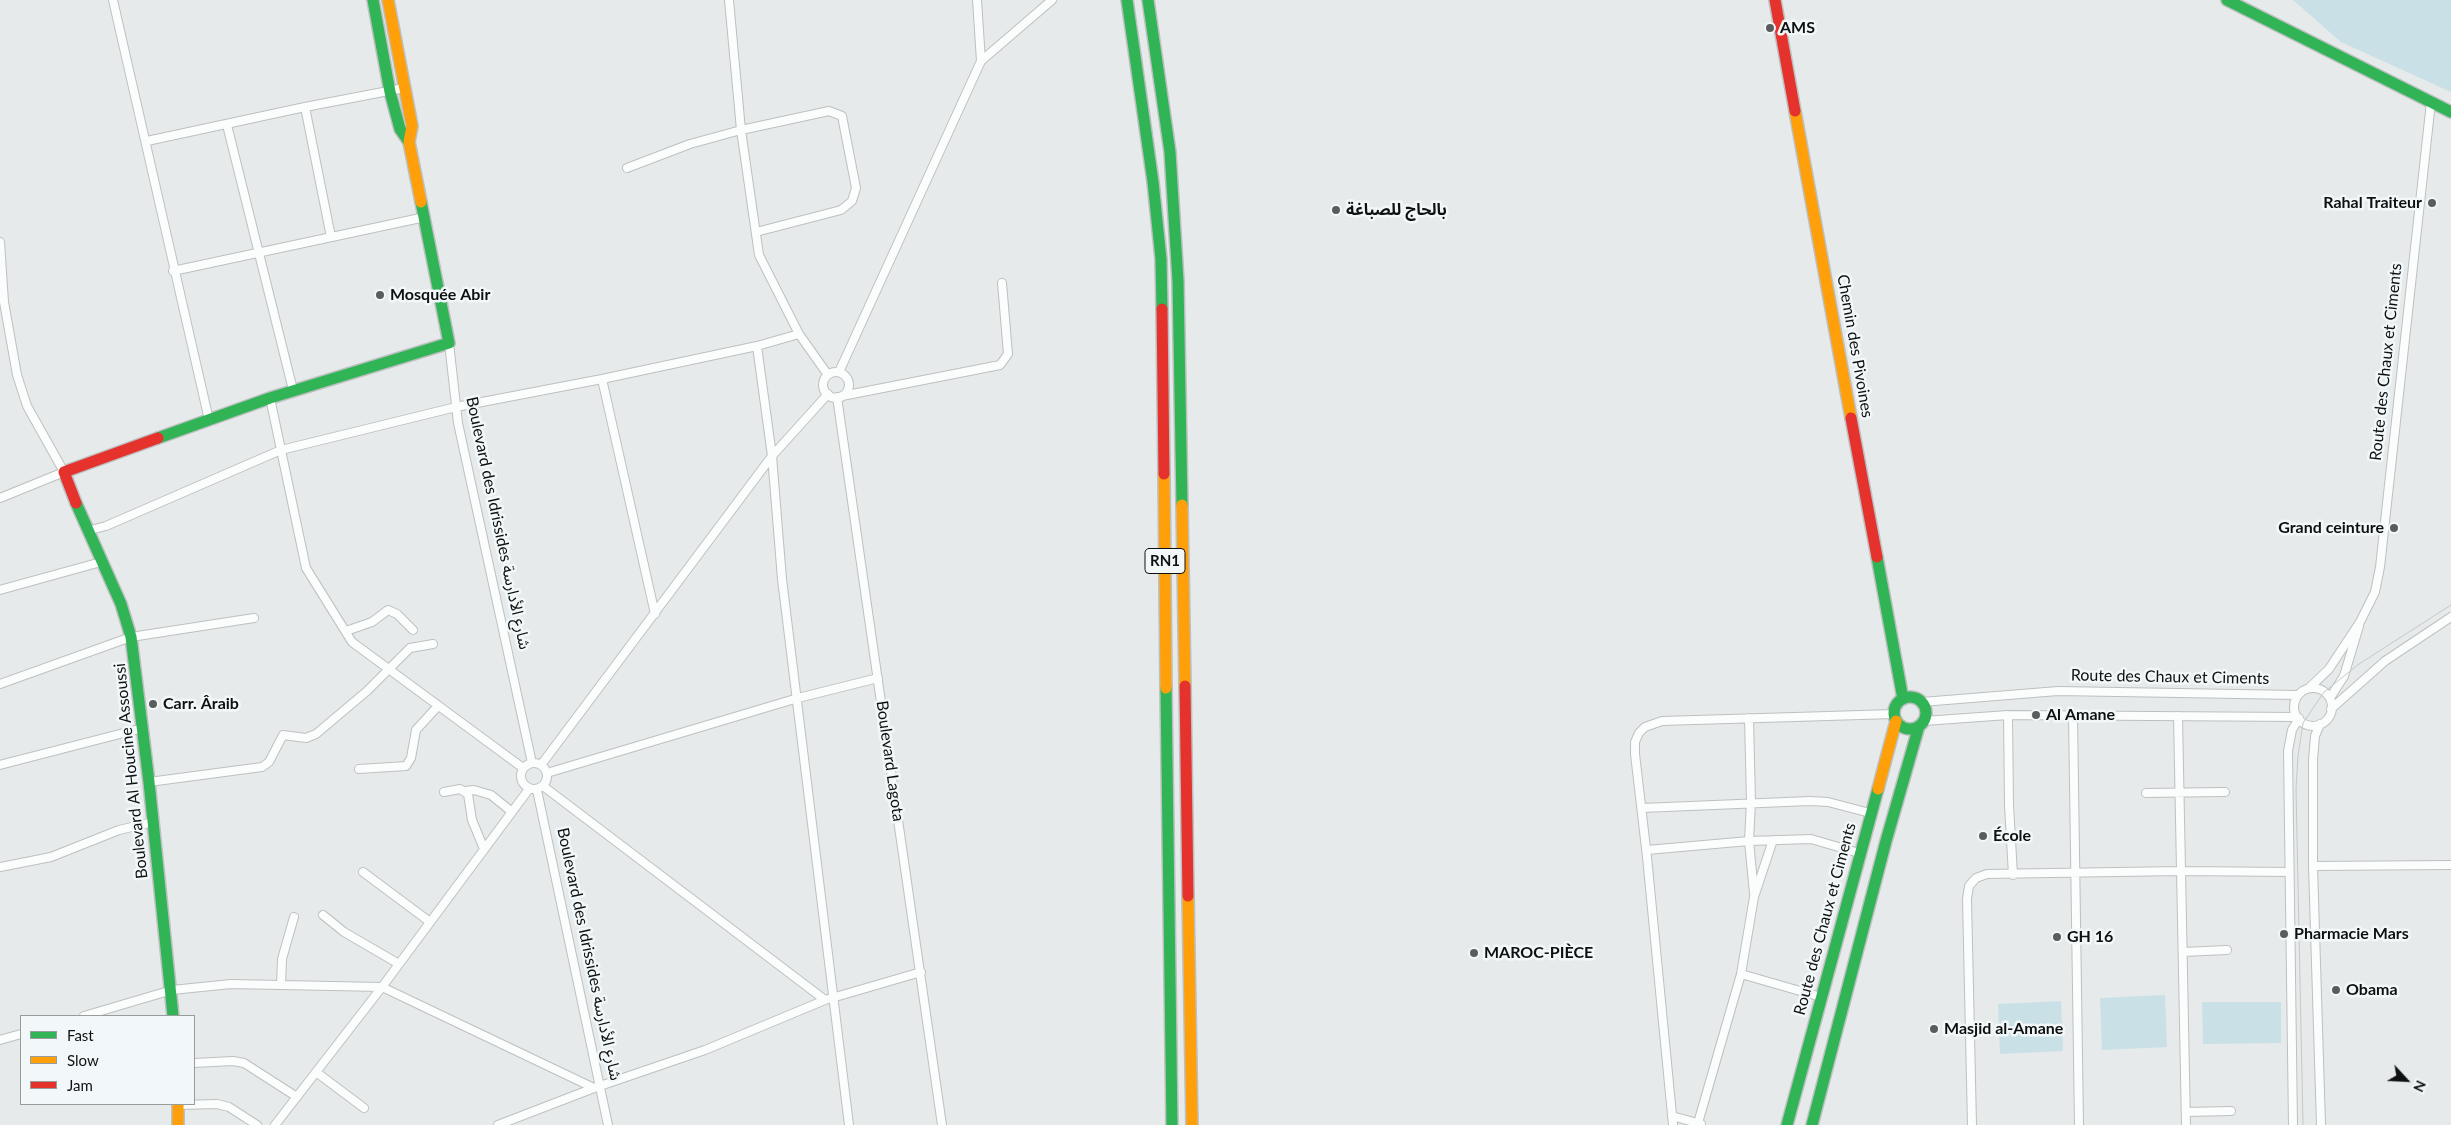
<!DOCTYPE html>
<meta charset="utf-8">
<style>
body{margin:0}
#map{position:relative;width:2451px;height:1125px;overflow:hidden;background:#e6eaeb;font-family:Lato,sans-serif}
canvas{display:block}
.legend{position:absolute;left:20px;top:1015px;width:175px;height:90px;box-sizing:border-box;background:#f2f8fa;border:1px solid #979c9d;margin:0;padding:6px 9px;list-style:none;font-size:15px;color:#0f1111}
.legend li{display:flex;align-items:center;gap:10px;height:25px}
.legend b{width:25px;border:1px solid #979c9d}
.north{position:absolute;left:2381px;top:1055px;width:50px;height:50px;-webkit-text-stroke:4px #f2f8fa;paint-order:stroke;rotate:115deg;font-size:14px;font-weight:700;line-height:20px;text-align:center;color:#0f1111}
.north::after{content:'';display:block;margin:auto;width:18px;height:22px;background:#0f1111;clip-path:polygon(50% 0,100% 100%,50% 72%,0 100%)}
</style>
<div id="map">
<canvas width="2451" height="1125"></canvas>
<ul class="legend">
<li><b style="height:6px;background:#30b455"></b>Fast</li>
<li><b style="height:6px;background:#ff9f0a"></b>Slow</li>
<li><b style="height:6px;background:#e5322d"></b>Jam</li>
</ul>
<div class="north">N</div>
</div>
<script>
const context = document.querySelector('canvas').getContext('2d');
context.lineJoin = 'round';
function fillPath(path, color) {
  context.fillStyle = color;
  context.fill(path, 'evenodd');
}
function poly(rows) {
  const path = new Path2D();
  for (const r of rows) {
    if (r.length === 3) {
      path.moveTo(r[0] + r[2], r[1]);
      path.arc(r[0], r[1], r[2], 0, 2 * Math.PI);
      continue;
    }
    path.moveTo(r[0], r[1]);
    for (let i = 2; i < r.length; i += 2) path.lineTo(r[i], r[i + 1]);
  }
  return path;
}
function trace(path, color, width, dash) {
  context.strokeStyle = color;
  context.lineWidth = width;
  context.lineCap = dash ? 'butt' : 'round';
  context.setLineDash(dash || []);
  context.stroke(path);
}
function drawText(font, color, halo, rows, align = 'center') {
  context.font = font + ' Lato,"Noto Sans Arabic",sans-serif';
  context.lineWidth = 5;
  context.setLineDash([]);
  context.textBaseline = 'middle';
  context.strokeStyle = halo;
  context.fillStyle = color;
  for (const [text, x, y, turn = 0] of rows) {
    context.save();
    context.translate(x, y);
    context.rotate((+turn || 0) * Math.PI / 180);
    context.textAlign = isNaN(turn) ? turn : align;
    if (halo) context.strokeText(text, 0, 0);
    context.fillText(text, 0, 0);
    context.restore();
  }
}
fillPath(poly([
 [2293,0,2451,0,2451,92,2341,42],
 [2165,995,2167,1047,2102,1050,2100,998],
 [2061,1001,2063,1051,2000,1054,1998,1004],
 [2202,1002,2281,1002,2281,1043,2203,1044]
]), '#c9e1e6');
const street = poly([
 [113,0,209,420],
 [729,0,741,130,759,255,799,334,828,375],
 [977,0,981,61],
 [305,107,331,237],
 [227,125,293,390],
 [147,141,305,107,404,88],
 [627,168,690,144,741,130,829,111,842,116,856,188,852,201,841,210,756,232],
 [0,242,4,302,17,375,27,406,64,472,0,498],
 [173,271,425,217],
 [449,343,458,423,532,763],
 [757,346,772,456,782,579,849,1125],
 [839,372,981,61,1052,0],
 [836,385,13],
 [602,379,655,614],
 [842,396,1000,365,1008,354,1002,283],
 [837,397,942,1125],
 [270,398,306,568,352,642,523,768],
 [87,531,106,526,281,450,456,407,602,379,757,346,799,334],
 [0,590,101,562],
 [346,631,372,622,388,610,397,614,413,630],
 [0,684,131,637,254,618],
 [2309,688,2329,669,2360,622,2375,592,2380,567,2431,102],
 [2313,707,19],
 [2330,698,2344,676,2359,626],
 [1922,702,2058,691,2298,695],
 [2331,709,2385,661,2451,617],
 [2008,715,2009,805,2013,875],
 [2073,715,2079,1125],
 [2178,716,2186,1125],
 [1749,718,1751,802,1749,841,1754,893],
 [1924,721,2008,715,2297,717],
 [2320,724,2315,736,2313,760,2313,866,2321,1125],
 [534,776,13],
 [0,765,143,728],
 [541,765,772,456,828,394],
 [359,769,406,766,411,758,416,730,438,706],
 [547,773,798,698,878,678],
 [149,782,262,767,269,762,283,735,306,738,316,734,367,691,410,648,433,644],
 [543,786,825,1000],
 [537,790,608,1125],
 [465,791,474,790,491,795,512,812],
 [444,792,460,789,468,794,472,820,484,849],
 [2146,793,2225,792],
 [1642,808,1810,801,1828,802,1870,813],
 [1647,850,1749,841,1811,839,1859,853],
 [2313,866,2451,865],
 [0,867,51,857,119,830,153,822],
 [363,872,430,922],
 [323,915,344,932,399,964],
 [2183,952,2227,950],
 [1741,974,1821,997],
 [281,985,282,959,294,917],
 [84,1016,172,990,231,984,382,987,594,1088],
 [0,1040,21,1034],
 [194,1063,233,1061,244,1063,297,1097],
 [316,1072,364,1108],
 [178,1105,217,1104,229,1107,257,1125],
 [2186,1112,2231,1111],
 [1672,1116,1701,1124],
 [1698,1123,1741,974,1754,897,1773,840],
 [275,1125,382,987,529,789],
 [498,1125,594,1088,705,1050,825,1000,921,972],
 [1673,1125,1647,857,1635,754,1635,742,1639,733,1645,727,1662,721,1894,714],
 [1972,1125,1967,899,1969,886,1976,878,1987,874,2182,871,2289,872],
 [2293,1125,2288,751,2292,730,2299,718]
]);
const fast = poly([
 [373,0,390,92,400,129,409,142],
 [1127,0,1153,182,1161,259,1162,309],
 [1148,0,1170,152,1178,281,1182,505],
 [2227,0,2451,112],
 [158,438,270,398,449,343,421,202],
 [76,503,121,604,131,637,149,782,173,1016],
 [1877,557,1903,699],
 [1166,688,1172,1125],
 [1910,713,16],
 [1787,1125,1878,789],
 [1812,1125,1886,841,1919,726]
]);
const slow = poly([
 [388,0,412,126,409,142,421,202],
 [1795,111,1851,418],
 [1164,474,1166,688],
 [1182,505,1185,686],
 [1878,789,1896,721],
 [1188,896,1192,1125],
 [178,1104,178,1125]
]);
const jam = poly([
 [1775,0,1795,111],
 [1162,309,1164,474],
 [1851,418,1877,557],
 [76,503,64,472,158,438],
 [1185,686,1188,896]
]);
trace(street, '#bdc0c1', 10);
trace(fast, '#bdc0c1', 14);
trace(slow, '#bdc0c1', 14);
trace(jam, '#bdc0c1', 14);
trace(street, '#fbfcfc', 8);
trace(fast, '#30b455', 11);
trace(slow, '#ff9f0a', 11);
trace(jam, '#e5322d', 11);
trace(poly([
 [2303,1125,2296,788,2298,756,2303,723,2324,692,2359,664,2451,605]
]), '#c6c7c7', 1);
for (const [x, y, r, color] of [
 [1770,28,5,"#5a5d5d"],
 [2432,203,5,"#5a5d5d"],
 [1336,210,5,"#5a5d5d"],
 [380,295,5,"#5a5d5d"],
 [2394,528,5,"#5a5d5d"],
 [153,704,5,"#5a5d5d"],
 [2036,715,5,"#5a5d5d"],
 [1983,836,5,"#5a5d5d"],
 [2284,934,5,"#5a5d5d"],
 [2057,937,5,"#5a5d5d"],
 [1474,953,5,"#5a5d5d"],
 [2336,990,5,"#5a5d5d"],
 [1934,1029,5,"#5a5d5d"]
]) {
  const dot = new Path2D();
  dot.arc(x, y, r, 0, 2 * Math.PI);
  context.fillStyle = color;
  context.fill(dot);
  trace(dot, '#f2f8fa', 2);
}
for (const [x, y, w] of [
 [1165,561,40]
]) {
  const box = new Path2D();
  box.roundRect(x - w / 2, y - 12.5, w, 25, 4);
  context.fillStyle = '#f2f8fa';
  context.fill(box);
  trace(box, '#0f1111', 1);
}
drawText('bold 15px', '#0f1111', null, [
 ["RN1",1165,561]
]);
drawText('bold 16px', '#0f1111', '#f2f8fa', [
 ["AMS",1780,28],
 ["Rahal Traiteur",2422,203,"right"],
 ["بالحاج للصباغة",1346,210],
 ["Mosquée Abir",390,295],
 ["Grand ceinture",2384,528,"right"],
 ["Carr. Âraib",163,704],
 ["Al Amane",2046,715],
 ["École",1993,836],
 ["Pharmacie Mars",2294,934],
 ["GH 16",2067,937],
 ["MAROC-PIÈCE",1484,953],
 ["Obama",2346,990],
 ["Masjid al-Amane",1944,1029]
], 'left');
drawText('16px', '#0f1111', '#f2f8fa', [
 ["Chemin des Pivoines",1855,346,80],
 ["Route des Chaux et Ciments",2386,362,-84],
 ["Boulevard des Idrissides شارع الأدارسة",498,523,78],
 ["Route des Chaux et Ciments",2170,677,1],
 ["Boulevard Lagota",890,761,82],
 ["Boulevard Al Houcine Assoussi",131,771,-96],
 ["Route des Chaux et Ciments",1825,919,-75],
 ["Boulevard des Idrissides شارع الأدارسة",589,954,78]
]);
</script>
